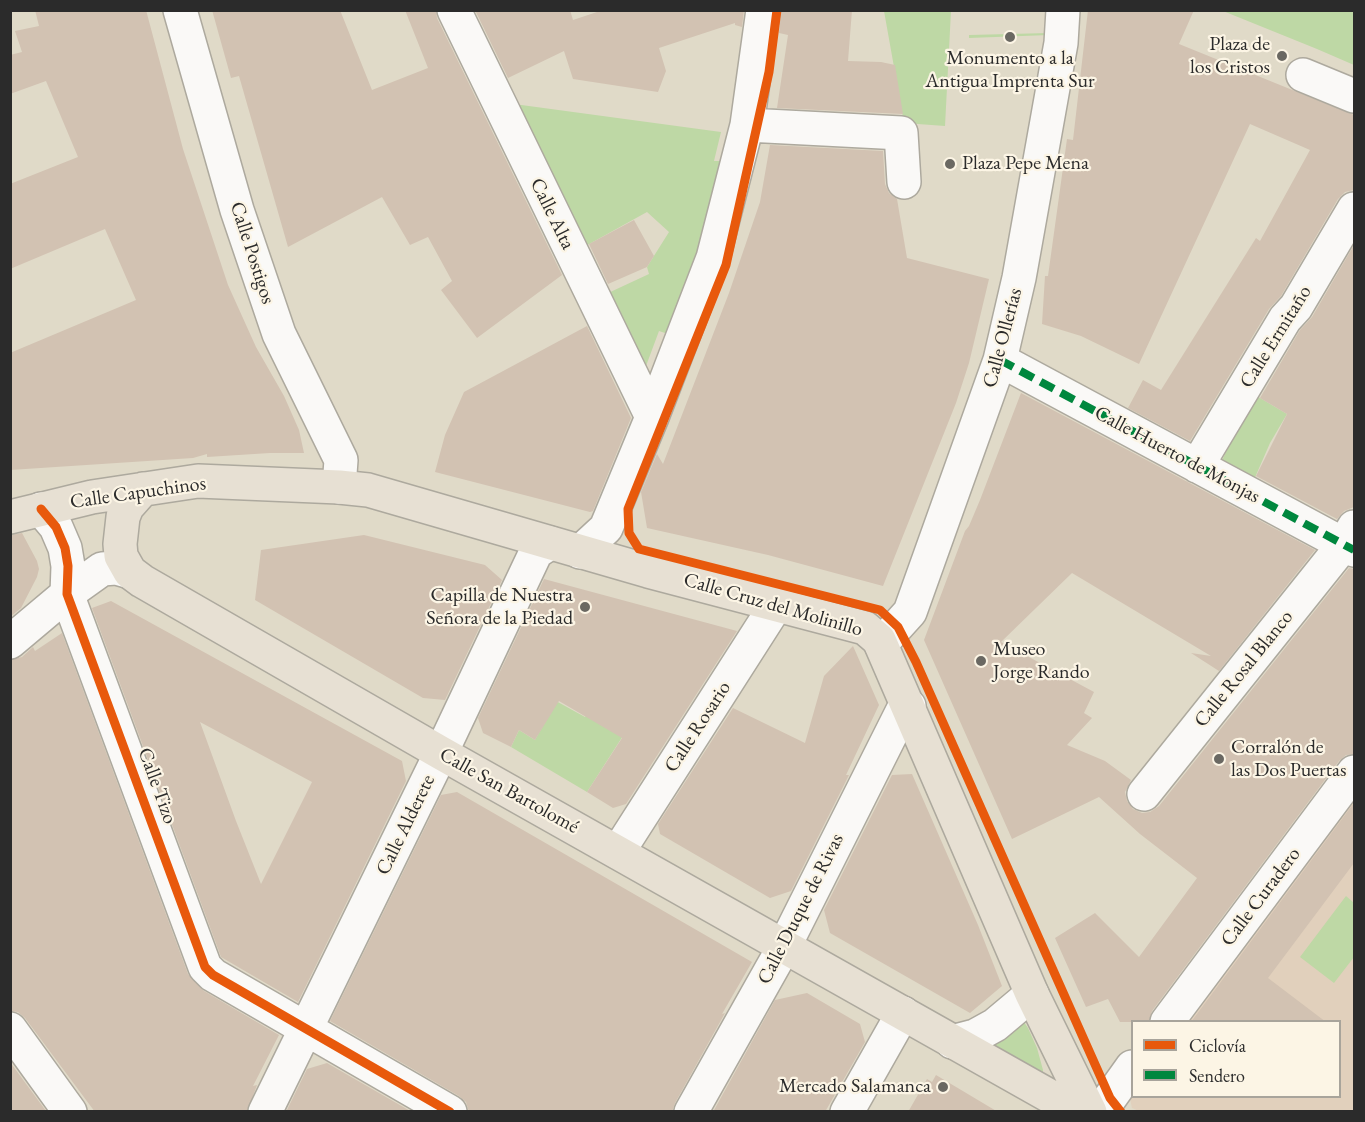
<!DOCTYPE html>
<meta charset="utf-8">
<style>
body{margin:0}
#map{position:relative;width:1365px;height:1122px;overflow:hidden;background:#e0dac8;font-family:"EB Garamond",serif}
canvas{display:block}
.frame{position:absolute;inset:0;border:12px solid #2b2b2b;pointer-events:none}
.legend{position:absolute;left:1131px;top:1020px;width:210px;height:78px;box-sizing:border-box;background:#fcf5e5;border:2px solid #a8a49b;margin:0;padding:8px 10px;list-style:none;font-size:18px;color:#2b2b2b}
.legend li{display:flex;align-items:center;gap:12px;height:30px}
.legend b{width:30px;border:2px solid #a8a49b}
</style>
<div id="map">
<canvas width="1365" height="1122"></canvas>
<div class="frame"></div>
<ul class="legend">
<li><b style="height:8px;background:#e8590c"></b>Ciclovía</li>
<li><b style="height:8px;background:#00873e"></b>Sendero</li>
</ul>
</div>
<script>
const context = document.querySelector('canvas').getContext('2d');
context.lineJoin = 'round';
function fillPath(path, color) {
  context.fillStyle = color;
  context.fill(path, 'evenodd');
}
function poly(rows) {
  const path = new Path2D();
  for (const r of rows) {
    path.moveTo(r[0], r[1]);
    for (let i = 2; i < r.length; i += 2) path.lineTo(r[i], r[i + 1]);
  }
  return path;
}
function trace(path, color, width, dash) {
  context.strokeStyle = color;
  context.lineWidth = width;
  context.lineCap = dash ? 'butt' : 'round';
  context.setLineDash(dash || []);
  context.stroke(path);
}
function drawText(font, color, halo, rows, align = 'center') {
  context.font = font + ' "EB Garamond",serif';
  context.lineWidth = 4.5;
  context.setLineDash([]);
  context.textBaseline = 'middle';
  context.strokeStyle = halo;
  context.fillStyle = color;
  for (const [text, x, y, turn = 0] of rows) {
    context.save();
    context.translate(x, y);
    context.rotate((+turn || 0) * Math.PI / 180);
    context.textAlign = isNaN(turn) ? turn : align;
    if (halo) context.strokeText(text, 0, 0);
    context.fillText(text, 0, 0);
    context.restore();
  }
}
fillPath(poly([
 [1354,794,1354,1111,1139,1111,1132,1108,1128,1089,1132,1084,1132,1096,1340,1096,1340,1022,1180,1021]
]), '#e1d0bc');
fillPath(poly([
 [884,11,951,11,945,126,904,123],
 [1223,11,1354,11,1354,65,1317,49],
 [1049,33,1049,35,969,38,969,35],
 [514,104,721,132,714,161,728,161,674,336,659,331,646,366,606,294,649,274,647,267,669,232,647,212,582,248],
 [1255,395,1287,414,1270,443,1253,482,1219,466],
 [556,701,585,717,592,707,628,728,587,792,511,747,519,730,535,740],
 [1346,896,1354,903,1354,957,1334,983,1300,957],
 [1020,1022,1024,1022,1028,1028,1037,1048,1043,1070,1042,1082,986,1048]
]), '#bed8a5');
fillPath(poly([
 [35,10,146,10,183,149,228,285,256,347,284,396,299,430,304,453,270,453,207,457,207,454,193,458,10,470,10,353,136,300,105,229,10,269,10,184,78,157,46,81,10,94,10,55,22,52,15,31,39,26],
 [212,10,340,10,372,90,428,68,405,10,436,10,437,18,562,275,477,338,441,290,452,281,428,237,410,245,382,197,288,247,239,76,231,78],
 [475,10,570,10,573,20,603,10,744,10,742,27,735,25,735,23,659,48,666,71,658,92,573,79,564,51,508,78],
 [781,10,852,10,848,61,881,62,895,65,903,114,777,108,788,35,779,33],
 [1088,10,1194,10,1179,44,1354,115,1354,190,1345,192,1338,199,1281,296,1269,309,1190,441,1128,408,1143,380,1161,390,1256,238,1260,241,1310,150,1250,124,1139,364,1081,336,1042,324,1045,276,1048,276,1067,139,1073,140],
 [770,145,883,151,885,184,889,193,897,199,907,258,989,279,969,363,956,403,883,586,768,555,647,528,641,492,657,454,663,464,729,293,760,202],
 [634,220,654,256,647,267,608,284,589,244],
 [1354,245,1354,507,1344,511,1337,519,1256,476,1287,414,1260,398,1300,330,1312,317],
 [587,326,631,418,593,511,590,512,435,472,445,435,464,392],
 [1021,393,1315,550,1219,671,1191,653,1211,656,1072,573,1001,642,1094,692,1084,713,1092,718,1067,745,1105,761,1131,780,1125,792,1127,801,1133,809,1142,813,1150,812,1159,806,1349,568,1354,569,1354,754,1346,755,1339,761,1152,1011,1149,1022,1120,1022,1108,999,1086,1007,1055,938,1095,913,1139,957,1197,878,1140,834,1099,797,1012,839,924,640,965,531,969,526,980,500],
 [22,533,37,561,39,569,37,577,21,608,10,617,10,535],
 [364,535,485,565,502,580,445,700,423,698,255,600,261,550],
 [544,579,737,631,626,804,613,808,587,792,622,738,559,701,535,740,519,730,511,747,483,733,478,718],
 [111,601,402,761,406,781,298,1002,221,957,92,608],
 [200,722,312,782,261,884,236,821],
 [62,633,188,974,204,991,279,1035,253,1086,257,1085,247,1112,95,1112,25,1018,18,1012,10,1011,10,660,22,657,33,647,35,651],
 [853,646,879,705,846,775,849,775,791,891,770,898,660,834,658,824,733,708,805,743,824,676],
 [912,774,978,925,1002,986,970,1013,830,933,824,910,892,775],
 [457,792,752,962,722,1014,725,1013,675,1103,672,1112,469,1112,466,1102,459,1096,330,1021,441,795],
 [1354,803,1354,863,1268,978,1326,1022,1191,1022],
 [807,993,860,1024,865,1042,825,1112,713,1112,775,1000],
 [10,1062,46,1111,10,1112],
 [327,1063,412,1112,286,1112,307,1069],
 [936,1075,998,1112,908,1112,927,1079,932,1082]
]), '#d2c2b2');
const minor = poly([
 [180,10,237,210,279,334,341,460,339,487],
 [454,10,652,417],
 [1303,75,1354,96],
 [747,125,901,133,904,182],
 [1000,360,1354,550],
 [1197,466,1285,319,1296,307,1354,209],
 [41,509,56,527,65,548,68,566,67,594,205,967,213,975,450,1112],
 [580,552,606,528,652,417,713,258,747,125,763,10],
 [10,642,67,594,102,569,116,568,130,572],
 [881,644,910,612,1000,360,1019,278,1061,43,1063,10],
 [1144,794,1344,544,1354,527],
 [618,852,771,613,773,606,768,601],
 [1167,1022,1354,772],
 [10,1029,70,1112],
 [952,1042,975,1036,995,1025,1032,994],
 [265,1112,441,753,536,552,550,543],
 [691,1112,785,945,903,710,909,706],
 [847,1112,903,1013],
 [1100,1112,1132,1067]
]);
const major = poly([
 [143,489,127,507,123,517,120,544,121,556,130,572,142,581,441,753,1078,1112],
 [10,517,92,497,198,481,339,487,368,490,648,571,865,628,879,640,1032,994,1090,1112]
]);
trace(minor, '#ada99e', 36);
trace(major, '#ada99e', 36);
trace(minor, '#faf9f7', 33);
trace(major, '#e7e0d3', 33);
trace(poly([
 [1000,360,1354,550]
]), '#00873e', 8, [15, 8]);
trace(poly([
 [777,10,769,72,726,265,628,509,629,533,639,549,880,610,898,627,916,662,1110,1098,1121,1112],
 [41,509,56,527,65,548,68,566,67,594,205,967,213,975,450,1112]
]), '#e8590c', 9);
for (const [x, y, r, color] of [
 [1010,37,6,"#6a6862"],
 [1282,56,6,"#6a6862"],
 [950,164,6,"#6a6862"],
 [585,607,6,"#6a6862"],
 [981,661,6,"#6a6862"],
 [1219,759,6,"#6a6862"],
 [943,1087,6,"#6a6862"]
]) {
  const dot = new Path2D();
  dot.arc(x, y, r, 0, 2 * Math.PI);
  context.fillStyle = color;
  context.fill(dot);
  trace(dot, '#fcf5e5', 2);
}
drawText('20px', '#2b2b2b', '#fcf5e5', [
 ["Plaza de",1270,45],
 ["los Cristos",1270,68],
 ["Monumento a la",1010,59,"center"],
 ["Antigua Imprenta Sur",1010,82,"center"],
 ["Plaza Pepe Mena",962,164,"left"],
 ["Capilla de Nuestra",573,596],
 ["Señora de la Piedad",573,619],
 ["Museo",993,650,"left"],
 ["Jorge Rando",993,673,"left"],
 ["Corralón de",1231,748,"left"],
 ["las Dos Puertas",1231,771,"left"],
 ["Mercado Salamanca",931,1087]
], 'right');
drawText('20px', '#2b2b2b', '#fcf5e5', [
 ["Calle Alta",552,214,64],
 ["Calle Postigos",252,253,72],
 ["Calle Ermitaño",1276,337,-58],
 ["Calle Ollerías",1003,338,-75],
 ["Calle Huerto de Monjas",1177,455,28],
 ["Calle Capuchinos",138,493,-8],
 ["Calle Cruz del Molinillo",773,605,16],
 ["Calle Rosal Blanco",1244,669,-51],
 ["Calle Rosario",698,727,-57],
 ["Calle Tizo",157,786,70],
 ["Calle San Bartolomé",509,791,29],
 ["Calle Alderete",406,825,-64],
 ["Calle Curadero",1261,897,-53],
 ["Calle Duque de Rivas",801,909,-63]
]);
</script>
